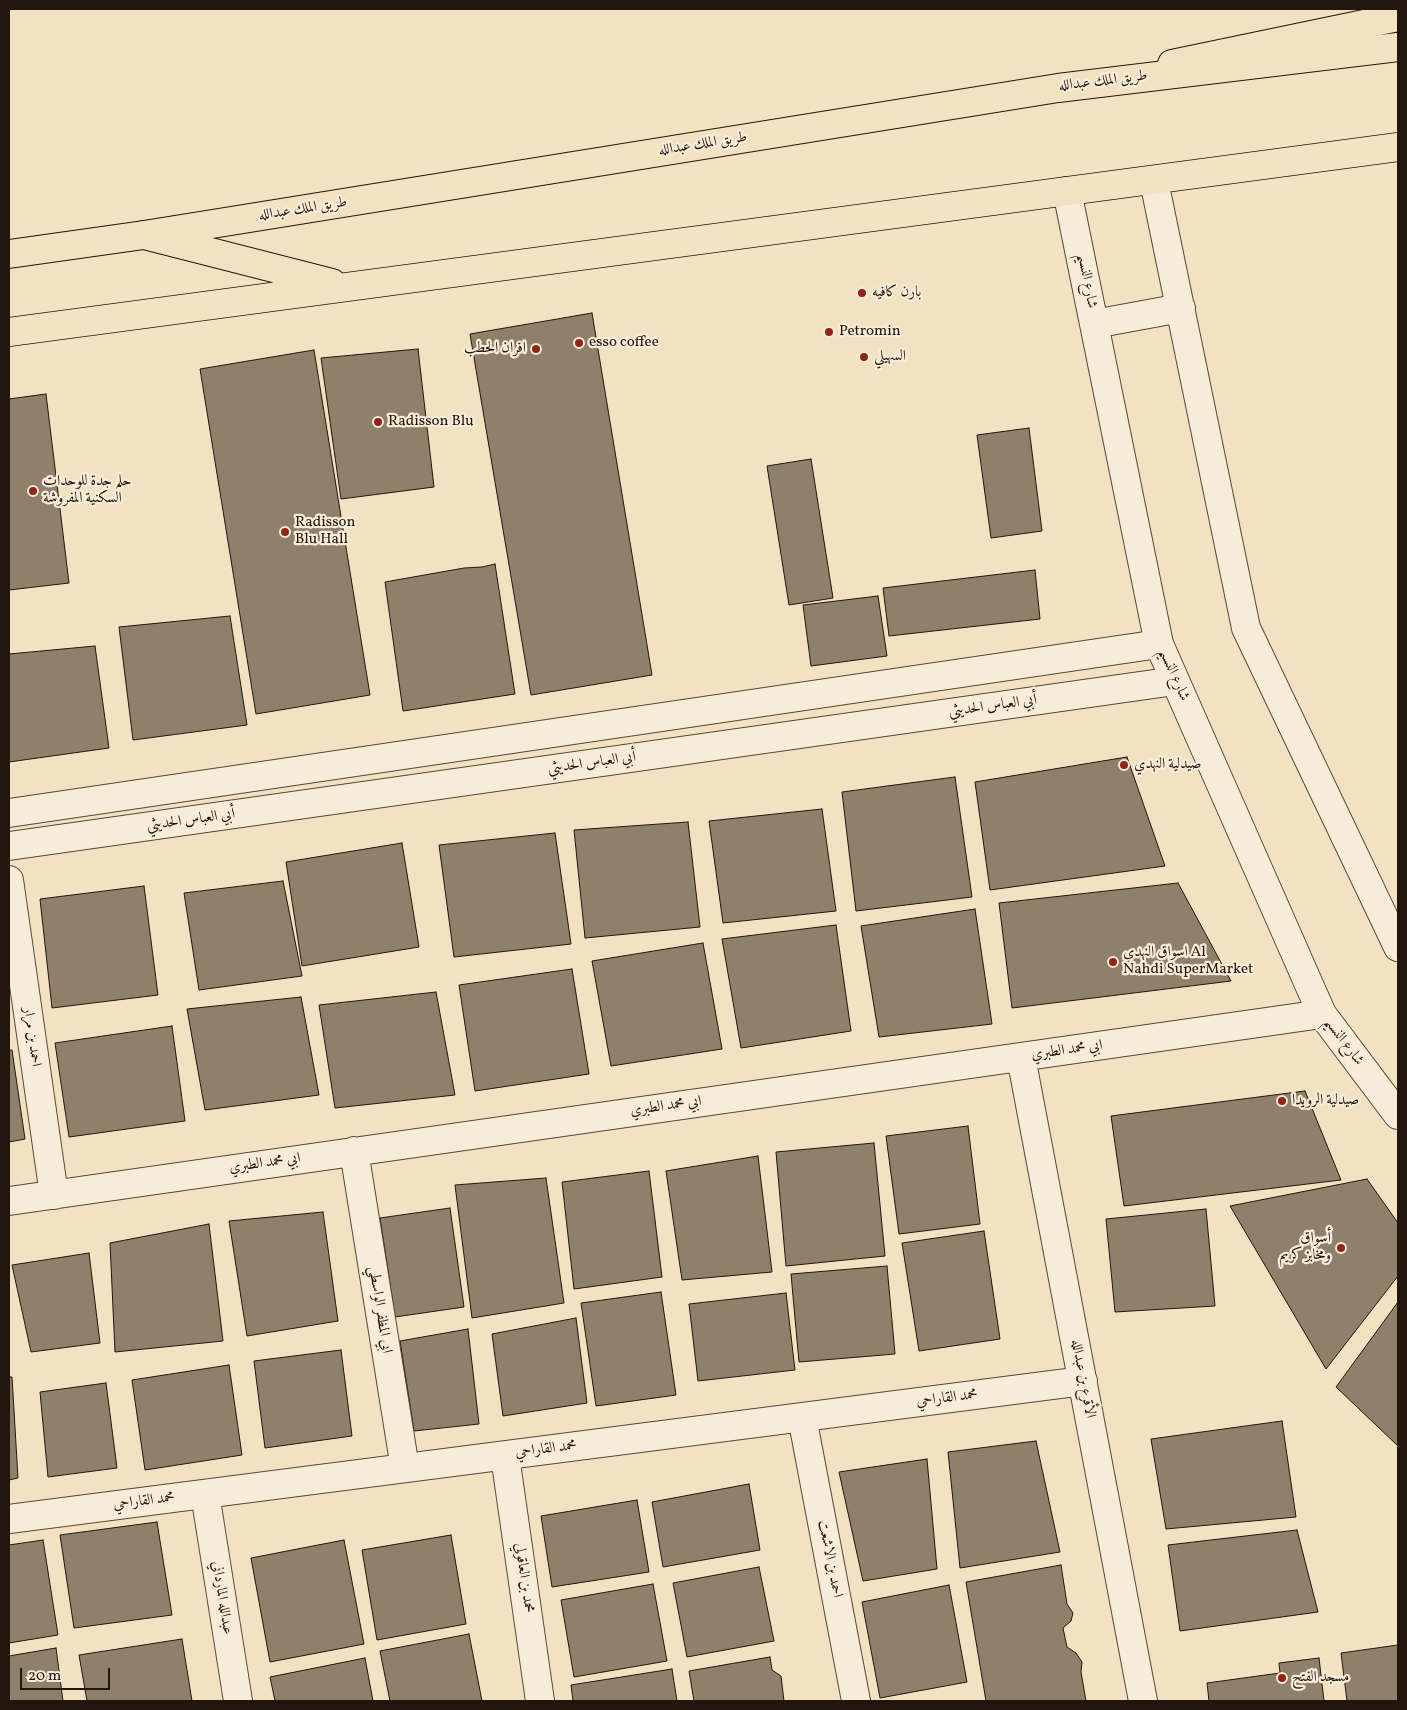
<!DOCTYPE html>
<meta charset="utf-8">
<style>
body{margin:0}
#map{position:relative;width:1407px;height:1710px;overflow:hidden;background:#f2e2c2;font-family:Vollkorn,serif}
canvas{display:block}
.frame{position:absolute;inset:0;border:10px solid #22150c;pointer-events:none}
.scale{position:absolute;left:20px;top:1668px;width:90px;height:22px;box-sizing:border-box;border:2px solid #22150c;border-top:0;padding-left:6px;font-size:15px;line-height:18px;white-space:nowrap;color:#22150c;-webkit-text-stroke:4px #f7ecd7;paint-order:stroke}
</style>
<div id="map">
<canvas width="1407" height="1710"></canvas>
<div class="frame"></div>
<div class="scale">20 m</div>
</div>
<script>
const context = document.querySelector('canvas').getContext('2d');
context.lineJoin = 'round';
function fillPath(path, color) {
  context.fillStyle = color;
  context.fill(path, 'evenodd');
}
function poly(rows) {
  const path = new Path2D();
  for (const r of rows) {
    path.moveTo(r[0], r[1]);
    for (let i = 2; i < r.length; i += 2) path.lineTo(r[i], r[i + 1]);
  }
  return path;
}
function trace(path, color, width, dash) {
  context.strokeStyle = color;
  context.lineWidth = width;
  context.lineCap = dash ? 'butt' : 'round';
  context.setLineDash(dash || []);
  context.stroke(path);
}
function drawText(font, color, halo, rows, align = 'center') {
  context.font = font + ' Vollkorn,Amiri,serif';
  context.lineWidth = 4.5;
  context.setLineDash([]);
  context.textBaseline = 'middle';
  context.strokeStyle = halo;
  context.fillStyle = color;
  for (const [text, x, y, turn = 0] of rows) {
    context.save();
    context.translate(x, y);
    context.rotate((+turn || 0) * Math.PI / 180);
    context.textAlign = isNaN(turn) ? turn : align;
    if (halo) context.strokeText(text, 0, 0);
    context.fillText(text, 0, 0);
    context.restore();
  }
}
const building = poly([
 [592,313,652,675,531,695,470,334,592,313],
 [418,349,434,487,341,499,321,358,418,349],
 [314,350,370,695,256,714,200,369,314,350],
 [46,394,69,583,9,590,9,399,46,394],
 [1029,428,1042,531,991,538,977,435,1029,428],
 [811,459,833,598,789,605,767,466,811,459],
 [495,564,515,694,403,711,385,582,464,568,482,567,495,564],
 [1035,570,1040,619,889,636,883,588,1035,570],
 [878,596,887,656,811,666,803,605,878,596],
 [230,616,247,725,133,740,119,627,230,616],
 [95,646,109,748,9,762,9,654,95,646],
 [1127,757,1165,866,990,890,975,782,1127,757],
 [955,777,972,897,856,911,842,792,955,777],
 [822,809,836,911,723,923,709,821,822,809],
 [688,822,700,927,585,938,574,830,688,822],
 [555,833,571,944,454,957,439,845,555,833],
 [402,843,419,947,302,966,286,862,402,843],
 [283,881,302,976,199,990,184,893,283,881],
 [1178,883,1231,981,1012,1008,999,903,1178,883],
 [144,886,158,995,52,1008,40,899,144,886],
 [975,909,992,1024,879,1037,861,926,975,909],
 [836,925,851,1031,741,1048,722,939,836,925],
 [703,943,722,1049,611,1066,592,961,703,943],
 [572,969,589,1074,475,1091,459,985,572,969],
 [436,992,455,1095,335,1108,319,1005,436,992],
 [301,997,319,1095,205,1110,187,1009,301,997],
 [172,1026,185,1121,69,1137,55,1043,172,1026],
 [9,1050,12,1050,25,1139,9,1142,9,1050],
 [1305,1091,1341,1180,1124,1206,1111,1116,1305,1091],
 [968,1126,980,1224,899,1234,886,1136,968,1126],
 [874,1143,885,1256,786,1266,776,1152,874,1143],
 [758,1156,772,1272,682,1280,666,1171,758,1156],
 [649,1171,662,1277,574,1289,562,1182,649,1171],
 [546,1178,564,1303,472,1318,455,1185,546,1178],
 [1367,1179,1398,1223,1398,1276,1326,1369,1230,1206,1367,1179],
 [450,1208,464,1307,395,1317,380,1218,450,1208],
 [1206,1209,1215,1306,1115,1312,1106,1219,1206,1209],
 [323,1212,338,1321,247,1336,229,1221,323,1212],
 [209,1224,223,1341,115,1352,110,1243,209,1224],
 [984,1231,1000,1339,919,1351,902,1243,984,1231],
 [89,1253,100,1343,31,1352,12,1265,89,1253],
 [887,1266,895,1354,799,1362,791,1274,887,1266],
 [661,1292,676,1395,596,1406,581,1303,661,1292],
 [786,1293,795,1370,698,1381,689,1304,786,1293],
 [1398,1302,1398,1446,1336,1387,1398,1302],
 [576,1318,587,1403,503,1416,492,1334,576,1318],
 [468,1329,479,1424,414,1431,400,1341,468,1329],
 [341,1350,352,1436,265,1448,254,1361,341,1350],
 [229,1365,242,1455,145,1470,132,1380,229,1365],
 [9,1377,12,1377,18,1478,9,1480,9,1377],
 [106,1383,117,1468,48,1477,40,1392,106,1383],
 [1282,1421,1296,1517,1166,1529,1151,1439,1282,1421],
 [1036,1441,1060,1552,960,1568,948,1452,1036,1441],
 [927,1459,937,1569,863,1581,839,1472,927,1459],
 [749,1484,760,1550,663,1567,652,1502,749,1484],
 [637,1500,649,1572,552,1587,541,1516,637,1500],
 [157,1522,172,1615,74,1628,60,1535,157,1522],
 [1297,1530,1318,1612,1180,1631,1168,1545,1297,1530],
 [451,1535,466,1624,377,1640,362,1550,451,1535],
 [43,1540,58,1635,9,1643,9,1545,43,1540],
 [344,1540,364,1644,270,1662,251,1558,344,1540],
 [1061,1565,1067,1604,1073,1613,1071,1621,1063,1628,1067,1647,1076,1653,1082,1662,1081,1672,1086,1701,986,1701,966,1582,1061,1565],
 [759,1567,774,1641,687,1657,673,1583,759,1567],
 [653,1584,667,1661,574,1677,561,1600,653,1584],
 [949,1585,967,1682,880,1698,862,1602,949,1585],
 [469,1634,482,1701,390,1701,380,1651,469,1634],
 [182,1639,192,1701,87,1701,79,1655,182,1639],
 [1398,1645,1398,1701,1347,1701,1341,1653,1398,1645],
 [56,1648,63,1701,9,1701,9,1656,56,1648],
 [770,1657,772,1670,781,1676,784,1701,694,1701,689,1671,770,1657],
 [365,1658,373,1701,275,1701,270,1677,365,1658],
 [1319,1658,1324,1701,1209,1701,1207,1683,1280,1673,1279,1663,1319,1658],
 [672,1669,677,1701,573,1701,571,1685,672,1669]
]);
fillPath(building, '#8e806b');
trace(building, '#22150c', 1);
const minor = poly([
 [9,813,1159,644],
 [9,846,1175,681],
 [9,880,54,1195],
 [1021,1057,1143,1701],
 [354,1151,405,1468],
 [9,1201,1322,1014],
 [802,1417,856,1701],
 [505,1456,540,1701],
 [205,1494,238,1701],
 [9,1519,1083,1381]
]);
const tertiary = poly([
 [1154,181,1246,628,1398,947],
 [1067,191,1159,644,1322,1014,1398,1115],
 [1094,324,1181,308]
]);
const primary = poly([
 [1172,64,1398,17],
 [144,235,332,283],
 [9,332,1398,147]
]);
const trunk = poly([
 [9,254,144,235,1058,88,1398,47]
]);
trace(minor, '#56483a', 30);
trace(tertiary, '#56483a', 30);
trace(primary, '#22150c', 30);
trace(trunk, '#22150c', 30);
trace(minor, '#f7ecd7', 28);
trace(tertiary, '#f7ecd7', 28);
trace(primary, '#f2e2c2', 28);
trace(trunk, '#f2e2c2', 28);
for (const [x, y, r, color] of [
 [862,293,5,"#8f2418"],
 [829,332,5,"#8f2418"],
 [579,343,5,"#8f2418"],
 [536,349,5,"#8f2418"],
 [864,357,5,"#8f2418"],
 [378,422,5,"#8f2418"],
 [33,491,5,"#8f2418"],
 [285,532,5,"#8f2418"],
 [1124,765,5,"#8f2418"],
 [1113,962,5,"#8f2418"],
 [1282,1101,5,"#8f2418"],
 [1341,1248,5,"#8f2418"],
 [1282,1678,5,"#8f2418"]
]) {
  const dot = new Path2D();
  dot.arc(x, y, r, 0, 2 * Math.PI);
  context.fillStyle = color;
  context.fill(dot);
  trace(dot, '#f7ecd7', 2);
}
drawText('15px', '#22150c', '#f7ecd7', [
 ["طريق الملك عبدالله",1103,82,-7],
 ["طريق الملك عبدالله",703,145,-9],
 ["طريق الملك عبدالله",303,210,-9],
 ["شارع النسيم",1086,281,79],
 ["شارع النسيم",1173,675,66],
 ["أبي العباس الحديثي",993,707,-8],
 ["أبي العباس الحديثي",592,764,-8],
 ["أبي العباس الحديثي",191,821,-8],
 ["احمد بن مرار",31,1037,82],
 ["شارع النسيم",1343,1042,53],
 ["ابي محمد الطبري",1067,1051,-8],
 ["ابي محمد الطبري",666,1107,-8],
 ["ابي محمد الطبري",265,1164,-8],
 ["ابي المظفر الواسطي",379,1310,81],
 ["الأقرع بن عبدالله",1082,1379,79],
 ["محمد القاراحي",947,1399,-7],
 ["محمد القاراحي",546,1450,-7],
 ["محمد القاراحي",144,1502,-7],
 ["احمد بن الاشعت",829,1559,79],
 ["محمد بن العاقولي",523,1578,82],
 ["عبدالله المارداني",221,1598,81]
]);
drawText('15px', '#22150c', '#f7ecd7', [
 ["بارن كافيه",872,293],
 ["Petromin",839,332],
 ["esso coffee",589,343],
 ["افران الحطب",526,349,"right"],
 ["السهيلي",874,357],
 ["Radisson Blu",388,422],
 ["حلم جدة للوحدات",43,482],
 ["السكنية المفروشة",43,499],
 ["Radisson",295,523],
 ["Blu Hall",295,540],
 ["صيدلية النهدي",1134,765],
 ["اسواق النهدي Al",1123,953],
 ["Nahdi SuperMarket",1123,970],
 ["صيدلية الرويدا",1292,1101],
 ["أسواق",1331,1239,"right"],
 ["ومخابز كريم",1331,1256,"right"],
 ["مسجد الفتح",1292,1678]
], 'left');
</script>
